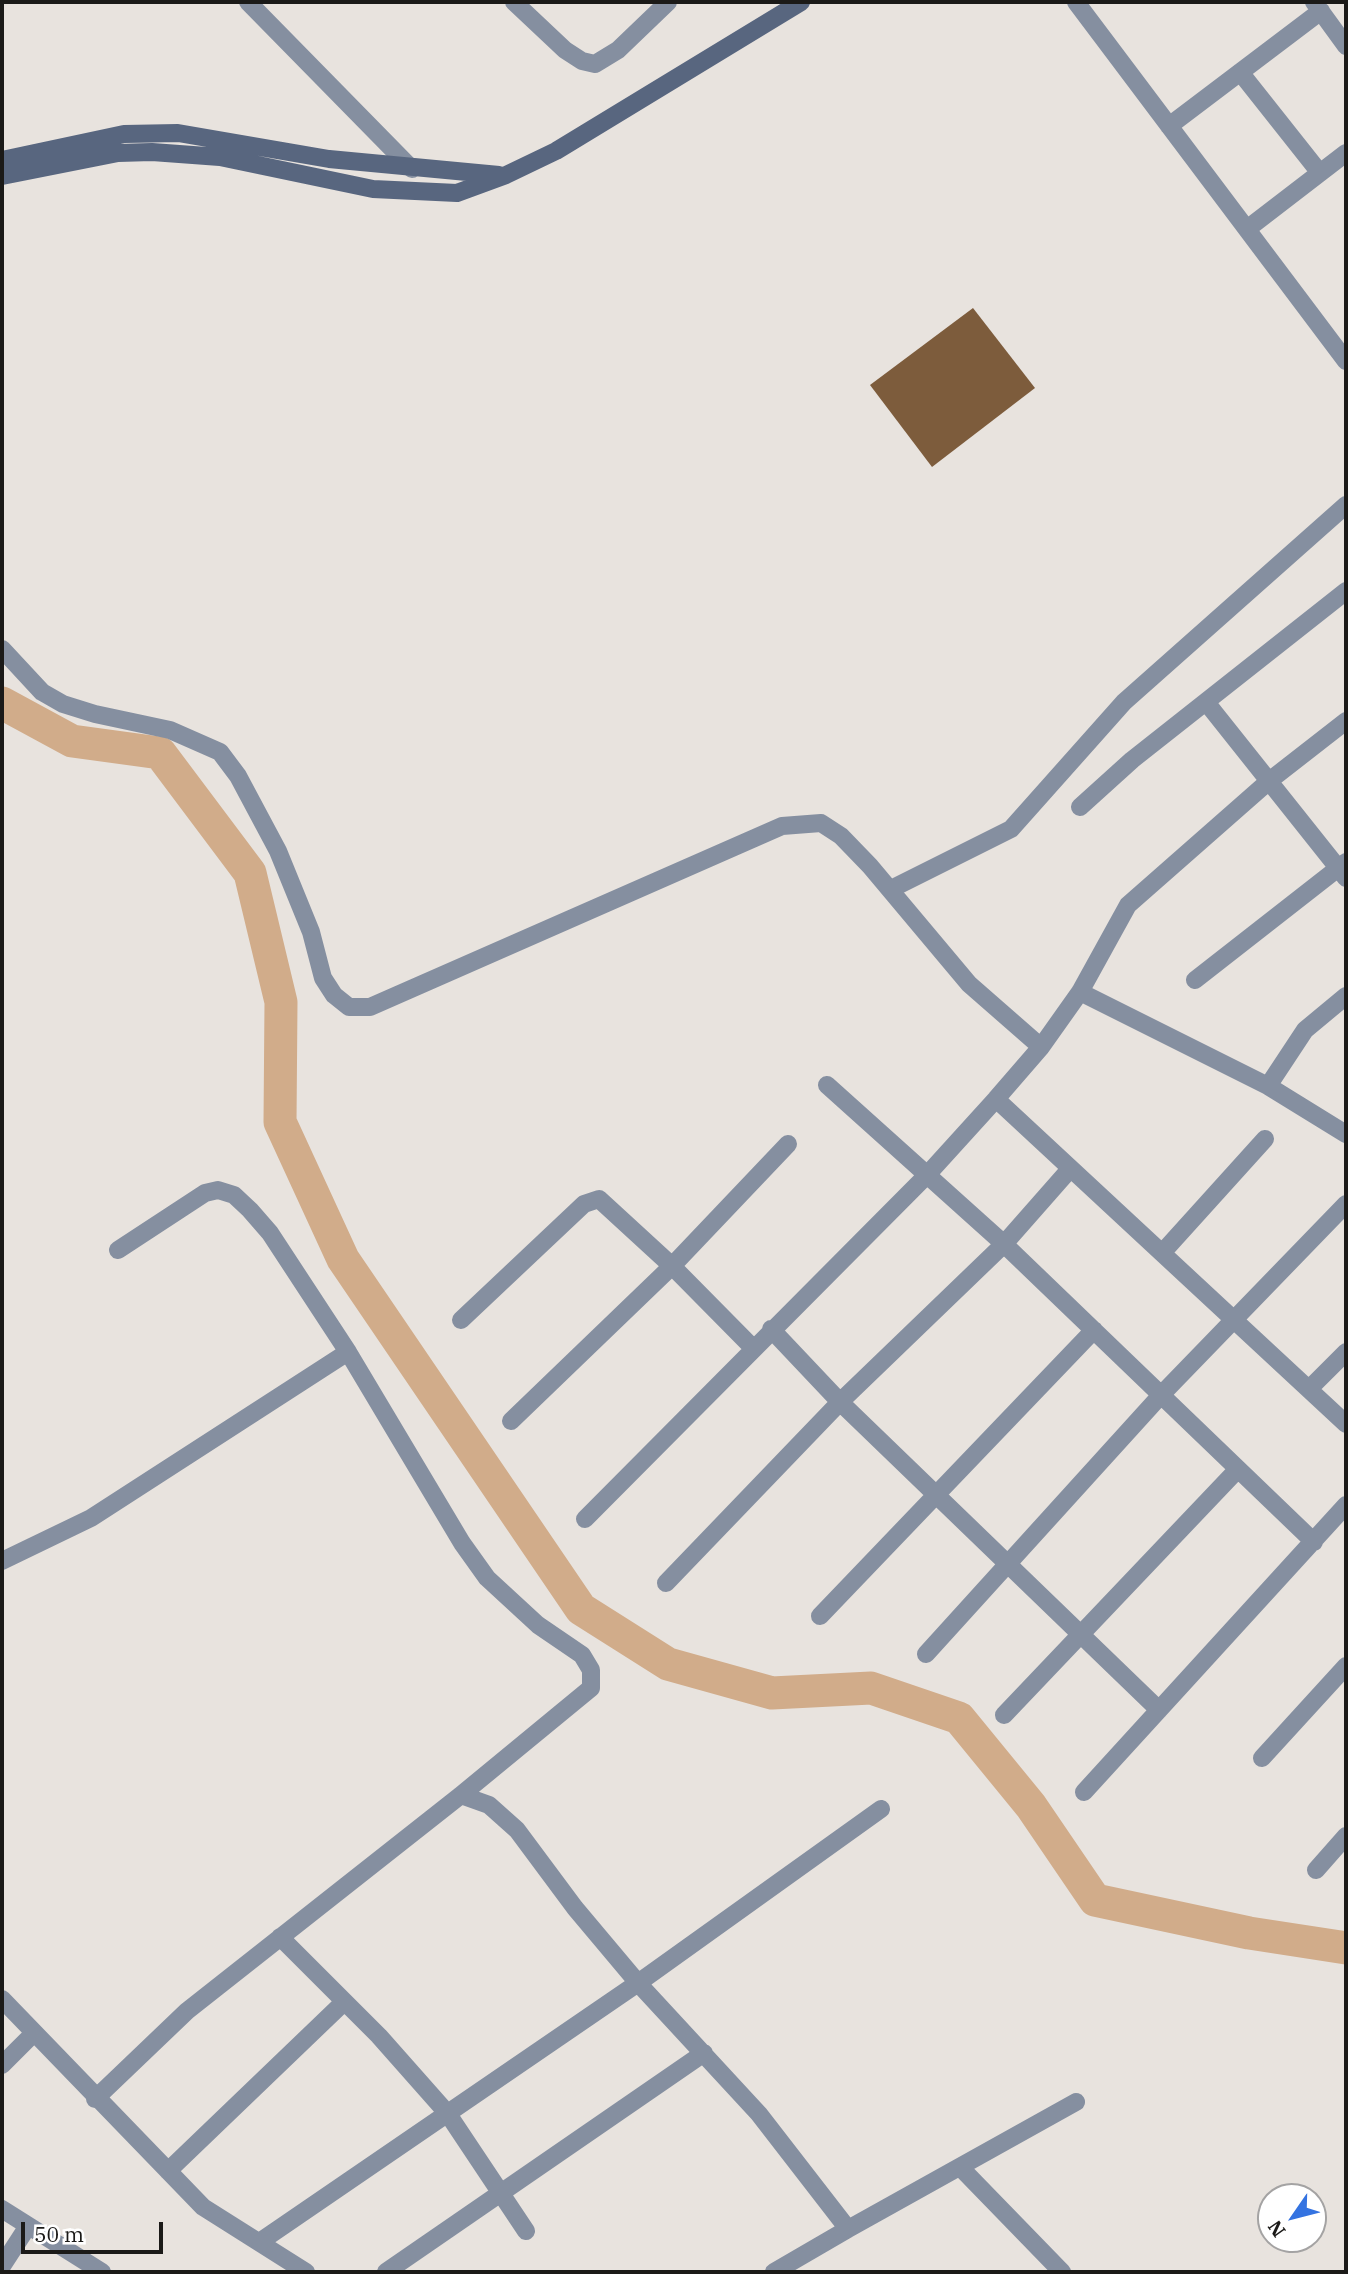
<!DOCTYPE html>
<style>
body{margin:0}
#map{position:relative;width:1348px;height:2274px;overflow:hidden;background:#e8e3de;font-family:"IBM Plex Serif",serif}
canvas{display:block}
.frame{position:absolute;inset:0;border:4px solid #1b1a18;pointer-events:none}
.north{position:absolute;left:1257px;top:2183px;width:70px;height:70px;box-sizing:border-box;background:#fff;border:2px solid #a4a3a3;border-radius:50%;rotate:235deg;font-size:19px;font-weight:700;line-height:28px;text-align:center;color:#1b1a18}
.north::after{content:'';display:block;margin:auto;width:24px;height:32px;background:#3473e1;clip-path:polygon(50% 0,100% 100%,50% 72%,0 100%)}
.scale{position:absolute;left:21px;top:2222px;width:142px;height:32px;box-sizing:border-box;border:4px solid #1b1a18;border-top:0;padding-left:9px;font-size:21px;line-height:24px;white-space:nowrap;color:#1b1a18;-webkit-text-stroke:5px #fff;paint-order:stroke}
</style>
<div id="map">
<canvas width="1348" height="2274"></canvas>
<div class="frame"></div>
<div class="north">N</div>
<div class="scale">50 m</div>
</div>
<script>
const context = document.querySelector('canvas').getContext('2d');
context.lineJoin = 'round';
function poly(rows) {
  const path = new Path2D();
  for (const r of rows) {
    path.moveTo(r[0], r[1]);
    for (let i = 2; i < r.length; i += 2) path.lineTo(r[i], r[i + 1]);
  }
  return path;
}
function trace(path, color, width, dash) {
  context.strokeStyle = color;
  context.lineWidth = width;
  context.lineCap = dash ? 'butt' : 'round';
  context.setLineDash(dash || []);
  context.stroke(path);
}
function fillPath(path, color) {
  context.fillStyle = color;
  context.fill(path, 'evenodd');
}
trace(poly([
 [2,703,72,741,160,753,250,873,281,1002,280,1122,343,1259,581,1609,668,1664,772,1693,871,1688,959,1718,1031,1806,1095,1900,1249,1933,1346,1948]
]), '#d1ac8a', 33);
fillPath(poly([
 [973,308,1035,388,932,467,870,385]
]), '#7d5c3c');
trace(poly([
 [248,2,412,169],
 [514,2,565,50,582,61,595,64,618,50,668,2],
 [1076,2,1346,361],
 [1314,2,1346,46],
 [1240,72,1320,173],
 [1169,126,1321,11],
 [1247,229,1346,153],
 [2,649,42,692,63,704,95,714,170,730,220,752,238,776,278,851,311,932,323,978,334,995,349,1007,370,1007,782,826,821,823,841,836,870,866,969,984,1041,1047],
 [1206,702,1346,878],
 [1080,807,1132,760,1346,591],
 [891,889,1011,829,1124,702,1346,505],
 [1195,980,1346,862],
 [1080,992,1268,1086,1346,1134],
 [827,1085,1004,1244,1314,1542],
 [1268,1086,1305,1030,1346,996],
 [996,1099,1346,1424],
 [1162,1253,1265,1139],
 [461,1320,584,1204,599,1199,672,1266,753,1348],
 [771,1329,840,1402,1159,1710],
 [1309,1389,1346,1352],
 [511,1421,672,1266,788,1144],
 [585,1519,927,1175,996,1099,1041,1047,1080,992,1128,905,1269,781,1346,721],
 [2,1561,91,1518,348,1352],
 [666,1583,840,1402,1004,1244,1070,1169],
 [820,1616,1094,1330],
 [926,1654,1161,1395,1346,1204],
 [1004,1715,1238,1469],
 [1262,1758,1346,1666],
 [1084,1792,1346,1505],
 [461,1795,489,1805,517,1830,575,1908,638,1983,759,2114,848,2229,1076,2102],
 [1316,1870,1346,1836],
 [280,1937,379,2036,448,2114,526,2231],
 [2,1999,203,2207,306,2272],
 [2,2065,34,2033],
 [95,2099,187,2011,461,1795,591,1688,591,1670,582,1655,538,1625,487,1578,462,1543,348,1352,270,1233,250,1210,234,1195,218,1190,205,1193,118,1250],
 [960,2167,1062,2272],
 [168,2171,344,2002],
 [2,2209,102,2272],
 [261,2241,638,1983,881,1809],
 [2,2266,28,2226],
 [386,2272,704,2053],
 [774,2272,848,2229]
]), '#858fa0', 18);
trace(poly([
 [2,160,124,134,178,133,329,159,499,175],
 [2,176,118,153,152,152,220,157,373,189,457,193,506,175,556,151,801,2]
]), '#58667f', 18);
</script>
